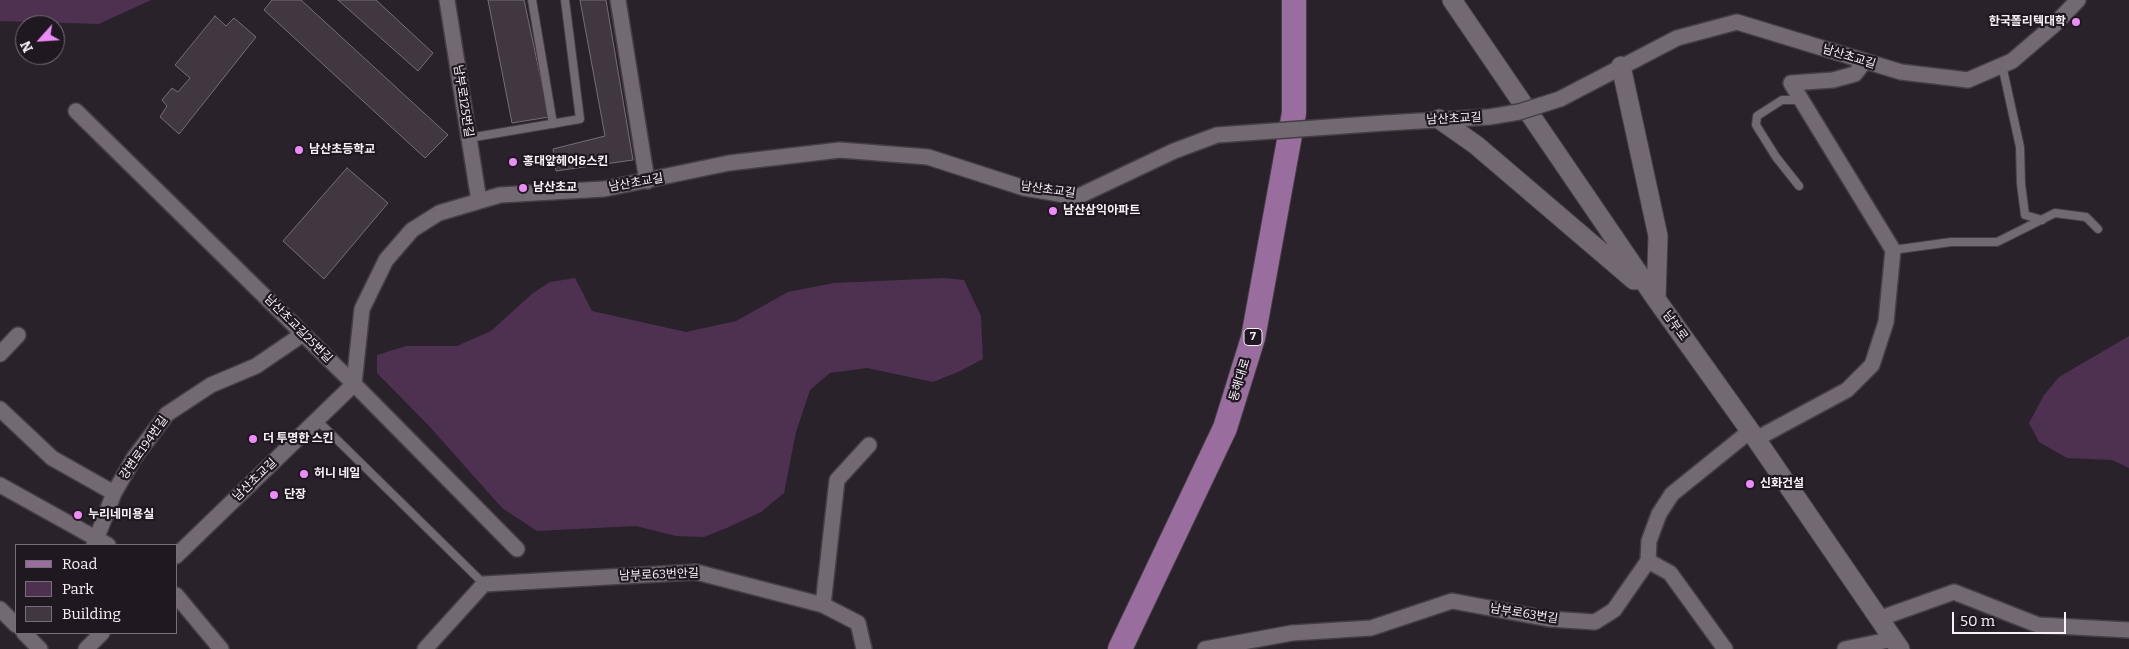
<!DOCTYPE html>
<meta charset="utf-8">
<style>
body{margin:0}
#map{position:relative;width:2129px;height:649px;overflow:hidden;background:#29222a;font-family:Bitter,serif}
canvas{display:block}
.legend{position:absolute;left:15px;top:544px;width:162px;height:90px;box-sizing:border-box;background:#201821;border:1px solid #766f77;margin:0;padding:6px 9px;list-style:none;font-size:15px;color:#f8f2f8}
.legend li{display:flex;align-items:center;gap:10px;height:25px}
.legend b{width:25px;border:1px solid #766f77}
.north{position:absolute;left:15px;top:15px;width:50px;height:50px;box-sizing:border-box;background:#201821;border:1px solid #766f77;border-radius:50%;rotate:244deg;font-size:14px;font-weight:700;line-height:20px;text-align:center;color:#f8f2f8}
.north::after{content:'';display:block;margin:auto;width:18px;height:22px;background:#ed8cf9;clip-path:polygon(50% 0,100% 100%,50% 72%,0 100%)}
.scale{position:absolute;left:1952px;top:612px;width:114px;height:22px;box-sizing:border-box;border:2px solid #f8f2f8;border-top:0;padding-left:6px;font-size:15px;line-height:18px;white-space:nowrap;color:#f8f2f8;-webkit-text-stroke:4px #201821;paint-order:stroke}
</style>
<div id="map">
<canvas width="2129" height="649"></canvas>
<ul class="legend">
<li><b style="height:6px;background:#9a6d9f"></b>Road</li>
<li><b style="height:14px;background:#4e3051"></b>Park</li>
<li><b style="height:14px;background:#403740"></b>Building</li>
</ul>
<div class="north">N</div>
<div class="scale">50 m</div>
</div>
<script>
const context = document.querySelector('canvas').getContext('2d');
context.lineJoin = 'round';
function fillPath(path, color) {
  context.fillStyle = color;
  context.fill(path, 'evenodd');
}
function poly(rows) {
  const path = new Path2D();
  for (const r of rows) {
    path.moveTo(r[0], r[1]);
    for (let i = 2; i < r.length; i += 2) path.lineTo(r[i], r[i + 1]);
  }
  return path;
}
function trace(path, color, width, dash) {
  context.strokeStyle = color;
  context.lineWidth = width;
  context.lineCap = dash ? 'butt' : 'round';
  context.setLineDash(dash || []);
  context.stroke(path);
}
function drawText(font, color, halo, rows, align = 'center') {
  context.font = font + ' Bitter,"Noto Sans KR",serif';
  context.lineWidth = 4.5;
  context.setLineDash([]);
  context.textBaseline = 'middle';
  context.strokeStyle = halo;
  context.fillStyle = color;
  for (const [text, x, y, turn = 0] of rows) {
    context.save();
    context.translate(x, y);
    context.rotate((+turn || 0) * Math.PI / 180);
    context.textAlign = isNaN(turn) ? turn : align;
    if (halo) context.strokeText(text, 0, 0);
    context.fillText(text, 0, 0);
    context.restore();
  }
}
fillPath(poly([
 [0,0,151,0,99,24,0,21],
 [575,278,592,311,686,332,736,321,788,292,834,283,944,278,964,280,981,316,983,359,958,372,933,382,867,368,830,373,810,390,796,432,784,493,761,512,729,527,704,537,676,536,636,526,537,531,502,508,430,427,377,373,377,355,406,346,457,346,491,331,533,293,550,282],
 [2129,336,2129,468,2112,460,2067,458,2039,442,2029,423,2044,395,2059,377]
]), '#4e3051');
const building = poly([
 [272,0,301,0,448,135,425,158,264,10,272,0],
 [338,0,376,0,433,53,418,71,338,0],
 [488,0,524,0,549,117,512,123,488,0],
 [580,0,606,0,633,160,556,171,553,149,605,136,580,0],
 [215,16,226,26,234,18,256,37,179,134,160,117,167,106,162,100,172,88,178,92,190,78,175,65,215,16],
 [347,168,388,203,324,279,283,241,347,168]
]);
fillPath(building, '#403740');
trace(building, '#776d78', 1);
const service = poly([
 [532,0,553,124],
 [2002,65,2020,147,2021,184,2025,215,2042,220],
 [469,138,580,119,565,0],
 [1799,186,1776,157,1756,125,1757,116,1782,100,1800,100],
 [1893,250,1951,242,1997,242,2055,213,2086,217,2098,229],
 [317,420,484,584]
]);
const minor = poly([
 [447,0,479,201],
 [618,0,647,181],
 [1560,99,1677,38,1737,22,1901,72,1968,80,2012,61,2054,25,2078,0],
 [76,111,354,384,517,549],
 [1385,123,1489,117],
 [0,354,18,335],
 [0,409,52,458,114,493],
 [1756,439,1847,390,1872,365,1886,322,1893,250,1791,83,1833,80,1855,74,1865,61],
 [0,485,108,545],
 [94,545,114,493,134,458,167,414,211,385,256,366,303,334],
 [176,556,354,384,362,309,386,260,412,230,439,213,500,195,604,189,729,163,840,150,928,157,1024,188,1077,197,1174,151,1217,135],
 [1648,561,1670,573,1725,649],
 [176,595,221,649],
 [823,605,837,480,869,445],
 [0,609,16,625],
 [1881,618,1954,592,2038,625,2129,630],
 [24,633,40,649],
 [86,649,102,633],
 [425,649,484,584,696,572,823,605,858,623,864,649],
 [1205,649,1292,633,1371,628,1452,601,1549,619,1595,622,1614,610,1648,561,1649,541,1659,514,1672,494,1750,431],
 [1845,649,1893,639]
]);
const tertiary = poly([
 [1452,0,1656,299,1756,439,1900,649],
 [1621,66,1658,236,1656,299],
 [1439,119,1476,145,1634,280]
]);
const primary = poly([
 [1120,649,1225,428,1253,338,1294,113,1294,0]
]);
trace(service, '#453e45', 10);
trace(minor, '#453e45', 18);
trace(tertiary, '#453e45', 21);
trace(primary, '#453e45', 26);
trace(service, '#726973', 8);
trace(minor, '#726973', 15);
trace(tertiary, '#726973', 19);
trace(primary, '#9a6d9f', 24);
const minorBridge = poly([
 [1489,117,1519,112,1560,99],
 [1217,135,1385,123]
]);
trace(minorBridge, '#453e45', 18, []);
trace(minorBridge, '#726973', 15);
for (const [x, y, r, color] of [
 [2076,22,5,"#ed8cf9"],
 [299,150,5,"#ed8cf9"],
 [513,162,5,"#ed8cf9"],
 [523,188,5,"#ed8cf9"],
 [1053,211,5,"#ed8cf9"],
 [253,439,5,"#ed8cf9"],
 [304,474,5,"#ed8cf9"],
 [1750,484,5,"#ed8cf9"],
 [274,495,5,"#ed8cf9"],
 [78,515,5,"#ed8cf9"]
]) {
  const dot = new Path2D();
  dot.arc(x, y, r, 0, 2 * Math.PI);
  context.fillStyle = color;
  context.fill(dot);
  trace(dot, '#201821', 2);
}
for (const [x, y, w] of [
 [1253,337,18]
]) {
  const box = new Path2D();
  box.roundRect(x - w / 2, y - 8.5, w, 17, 4);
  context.fillStyle = '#201821';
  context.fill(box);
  trace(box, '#f8f2f8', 1);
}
drawText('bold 11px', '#f8f2f8', null, [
 ["7",1253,337]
]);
drawText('bold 12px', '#f8f2f8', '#201821', [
 ["한국폴리텍대학",2066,22,"right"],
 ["남산초등학교",309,150],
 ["홍대앞헤어&스킨",523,162],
 ["남산초교",533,188],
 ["남산삼익아파트",1063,211],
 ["더 투명한 스킨",263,439],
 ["허니 네일",314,474],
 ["신화건설",1760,484],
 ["단장",284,495],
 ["누리네미용실",88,515]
], 'left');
drawText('12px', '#f8f2f8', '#201821', [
 ["남산초교길",1849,57,17],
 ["남부로125번길",463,101,81],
 ["남산초교길",1454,119,-3],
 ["남산초교길",636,183,-10],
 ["남산초교길",1048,190,8],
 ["남부로",1675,326,54],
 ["남산초교길25번길",298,329,45],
 ["동해대로",1240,380,-73],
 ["강변로194번길",144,448,-55],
 ["남산초교길",255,480,-44],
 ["남부로63번안길",659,575,-2],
 ["남부로63번길",1524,614,9]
]);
</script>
